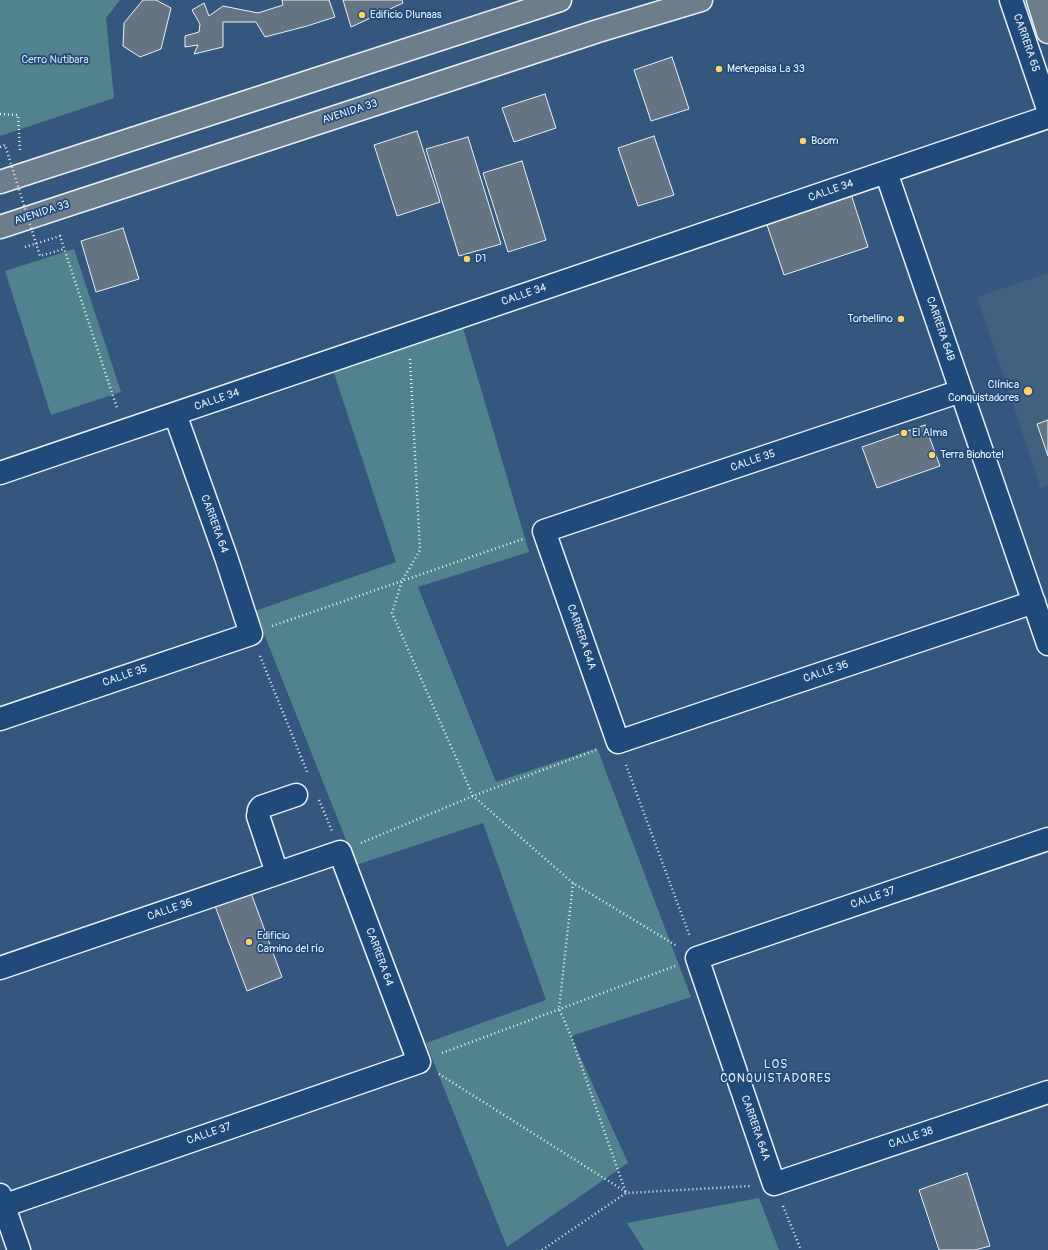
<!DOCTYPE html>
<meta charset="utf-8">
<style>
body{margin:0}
canvas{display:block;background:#34577d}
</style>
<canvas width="1048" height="1250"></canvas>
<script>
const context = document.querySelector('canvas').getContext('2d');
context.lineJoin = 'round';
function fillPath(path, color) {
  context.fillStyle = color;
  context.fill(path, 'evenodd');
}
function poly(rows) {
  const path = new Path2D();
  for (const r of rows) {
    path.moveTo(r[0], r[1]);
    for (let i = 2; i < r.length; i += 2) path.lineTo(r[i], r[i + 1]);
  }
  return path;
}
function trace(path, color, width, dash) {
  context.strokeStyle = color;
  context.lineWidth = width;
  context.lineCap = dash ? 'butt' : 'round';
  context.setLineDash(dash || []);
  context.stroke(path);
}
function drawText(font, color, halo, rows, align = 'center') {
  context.font = font + ' Pangolin,sans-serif';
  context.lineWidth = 3.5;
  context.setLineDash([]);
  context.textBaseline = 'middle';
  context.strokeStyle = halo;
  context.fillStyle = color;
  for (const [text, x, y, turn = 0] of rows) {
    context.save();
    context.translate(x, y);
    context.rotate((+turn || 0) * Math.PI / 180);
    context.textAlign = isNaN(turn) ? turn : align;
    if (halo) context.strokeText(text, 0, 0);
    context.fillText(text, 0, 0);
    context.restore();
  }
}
fillPath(poly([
 [1048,273,1048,485,1041,488,977,297]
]), '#42607f');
fillPath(poly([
 [0,0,120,0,106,18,114,98,0,136],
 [74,249,121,392,51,415,5,271],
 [463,328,529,552,418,587,496,782,597,748,691,997,571,1036,628,1163,507,1247,426,1043,546,1000,483,823,356,865,255,611,396,562,333,370],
 [759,1198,779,1250,644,1250,627,1223]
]), '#52828d');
const building = poly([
 [143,0,156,0,171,8,161,49,140,57,123,46,124,23,143,0],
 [282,0,329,0,335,17,307,26,265,37,256,22,223,22,223,47,194,54,198,45,185,47,185,36,199,32,200,24,192,10,204,3,209,16,223,6,258,13,283,5,282,0],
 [343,0,402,0,403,3,351,27,343,0],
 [672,57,689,109,651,121,634,70,672,57],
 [545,94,556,128,514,142,502,108,545,94],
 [417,131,440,202,397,216,374,145,417,131],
 [654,136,674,195,638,206,618,148,654,136],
 [468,137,501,244,459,256,426,149,468,137],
 [522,161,546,240,508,252,483,173,522,161],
 [850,191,868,247,784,275,765,219,850,191],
 [123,228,139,279,96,292,81,241,123,228],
 [1048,420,1048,456,1037,424,1048,420],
 [925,425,940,466,877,488,862,447,925,425],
 [251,893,282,977,247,991,215,906,251,893],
 [967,1173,990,1246,975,1250,939,1250,919,1190,967,1173]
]);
fillPath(building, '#647483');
trace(building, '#e8f1f8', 1);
const minor = poly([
 [1011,0,1048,109],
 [886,172,1048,644],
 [961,391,544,531,618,742,1034,602],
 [0,473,1048,117],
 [0,719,251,634,226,557,175,414],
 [1048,839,697,958,774,1184,1048,1092],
 [277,873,258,816,259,810,261,807,296,795],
 [0,968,340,852,419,1062,0,1207],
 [0,1195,19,1250]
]);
const major = poly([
 [1038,0,1048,32],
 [0,182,560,0],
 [0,227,598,31,701,0]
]);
trace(minor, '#e8f1f8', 25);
trace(major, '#e8f1f8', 25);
trace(poly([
 [0,114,18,115,20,151],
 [25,247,60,236,117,408],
 [410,359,420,550,402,581,392,613,473,796,573,883,677,946],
 [272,626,523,539],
 [260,656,308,774],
 [626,765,690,937],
 [319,800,332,831],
 [361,843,473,796,596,750],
 [573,883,559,1009,571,1036,626,1193],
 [442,1053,675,966],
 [439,1074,626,1192],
 [783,1206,801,1250],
 [542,1250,626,1193,751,1186]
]), '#e8f1f8', 2.5, [1, 3]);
trace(minor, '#1f4a7a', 22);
trace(major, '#6c7d8c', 22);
trace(poly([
 [0,147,5,145,40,256,64,249]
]), '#e8f1f8', 2.5, [1, 3]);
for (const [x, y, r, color] of [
 [362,15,4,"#ffd166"],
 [719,69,4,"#ffd166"],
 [803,141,4,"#ffd166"],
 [467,259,4,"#ffd166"],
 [901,319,4,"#ffd166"],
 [1028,391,5,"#ffd166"],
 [904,433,4,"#ffd166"],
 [932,455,4,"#ffd166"],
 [249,942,4,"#ffd166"]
]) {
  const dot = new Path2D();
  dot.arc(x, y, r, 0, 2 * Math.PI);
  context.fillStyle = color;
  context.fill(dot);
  trace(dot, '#1f4a7a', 1.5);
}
drawText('11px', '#e8f1f8', '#1f4a7a', [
 ["Edificio Dlunaas",370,15],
 ["Merkepaisa La 33",727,69],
 ["Boom",811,141],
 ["D1",475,259],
 ["Torbellino",893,319,"right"],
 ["Clínica",1019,385,"right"],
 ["Conquistadores",1019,398,"right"],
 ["El Alma",912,433],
 ["Terra Biohotel",940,455],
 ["Edificio",257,936],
 ["Camino del río",257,949]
], 'left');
drawText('11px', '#e8f1f8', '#1f4a7a', [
 ["CARRERA 65",1026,43,71],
 ["AVENIDA 33",350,112,-18],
 ["CALLE 34",831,191,-19],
 ["AVENIDA 33",42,213,-18],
 ["CALLE 34",524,295,-19],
 ["CARRERA 64B",940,329,71],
 ["CALLE 34",217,400,-19],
 ["CALLE 35",753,461,-19],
 ["CARRERA 64",214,524,70],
 ["CARRERA 64A",581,637,71],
 ["CALLE 36",826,672,-19],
 ["CALLE 35",125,676,-19],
 ["CALLE 37",873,898,-19],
 ["CALLE 36",170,910,-19],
 ["CARRERA 64",379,957,70],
 ["CARRERA 64A",755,1128,71],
 ["CALLE 37",209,1134,-19],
 ["CALLE 38",911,1138,-19]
]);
drawText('11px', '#d2e0e8', '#1f4a7a', [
 ["Cerro Nutibara",55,60]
]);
context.letterSpacing = '1px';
drawText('12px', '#e8f1f8', '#1f4a7a', [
 ["LOS",776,1065],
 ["CONQUISTADORES",776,1079]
]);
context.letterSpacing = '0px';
</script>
